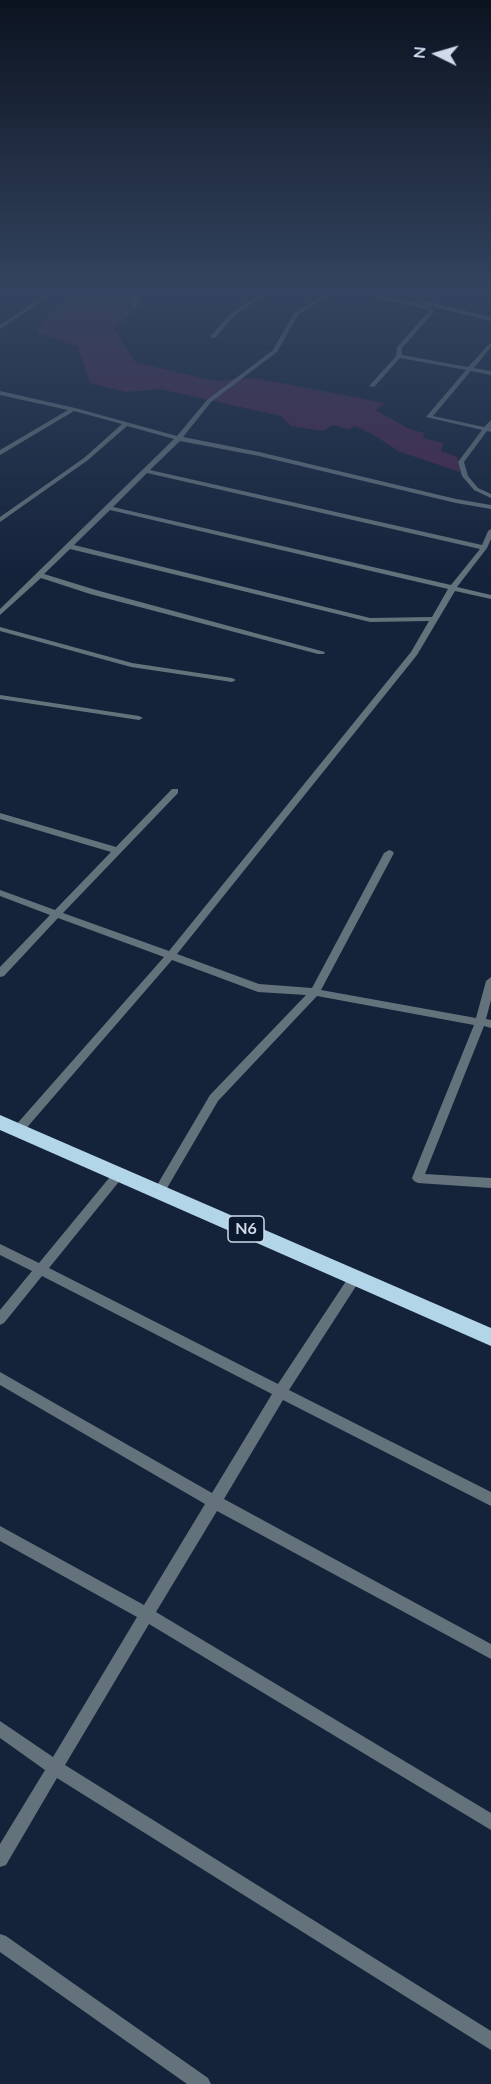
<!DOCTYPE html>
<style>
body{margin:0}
#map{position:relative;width:491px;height:2084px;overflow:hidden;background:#14223a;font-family:Lato,sans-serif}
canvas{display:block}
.north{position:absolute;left:407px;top:24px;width:60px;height:60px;-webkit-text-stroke:4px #0b192f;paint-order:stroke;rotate:275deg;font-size:16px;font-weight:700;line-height:24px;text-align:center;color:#d0daea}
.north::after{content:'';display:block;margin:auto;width:21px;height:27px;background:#d0daea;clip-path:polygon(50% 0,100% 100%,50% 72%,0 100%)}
</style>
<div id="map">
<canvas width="491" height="2084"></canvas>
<div class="north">N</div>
</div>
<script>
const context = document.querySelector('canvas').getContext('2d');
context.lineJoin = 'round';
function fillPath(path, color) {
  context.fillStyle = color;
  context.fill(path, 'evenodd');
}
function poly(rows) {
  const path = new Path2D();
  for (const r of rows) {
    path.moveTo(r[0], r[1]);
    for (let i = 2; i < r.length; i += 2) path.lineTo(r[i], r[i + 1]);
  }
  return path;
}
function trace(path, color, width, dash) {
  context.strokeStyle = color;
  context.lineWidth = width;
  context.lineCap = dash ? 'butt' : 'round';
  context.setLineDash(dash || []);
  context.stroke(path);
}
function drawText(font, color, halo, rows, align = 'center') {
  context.font = font + ' Lato,sans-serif';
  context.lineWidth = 5;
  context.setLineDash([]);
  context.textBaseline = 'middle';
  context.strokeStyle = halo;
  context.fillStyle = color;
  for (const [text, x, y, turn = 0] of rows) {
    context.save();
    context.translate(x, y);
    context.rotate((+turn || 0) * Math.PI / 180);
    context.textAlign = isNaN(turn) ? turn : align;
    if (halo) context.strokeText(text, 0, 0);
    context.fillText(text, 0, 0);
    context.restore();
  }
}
fillPath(poly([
 [89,292,150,292,143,298,141,307,113,327,135,362,214,381,255,378,385,403,376,410,409,429,424,433,423,438,443,443,441,451,457,457,460,472,398,451,374,435,355,426,349,429,333,425,323,431,291,426,281,416,160,389,126,392,90,383,78,347,36,332,55,308]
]), '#48254b');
trace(poly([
 [133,307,140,292]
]), '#5b9ba0', 2);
fillPath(poly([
 [50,292,56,292,0,329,0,325,50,292],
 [264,292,270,292,234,316,215,338,211,338,211,336,230,314,264,292],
 [328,292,334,292,298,315,277,352,211,402,183,437,259,452,456,499,491,505,491,509,456,503,259,456,180,441,150,470,482,545,488,531,491,529,491,539,487,548,457,587,491,595,491,599,455,591,417,655,177,954,259,984,312,988,384,853,389,850,392,851,394,853,321,990,476,1018,486,981,491,977,491,1000,486,1019,491,1020,491,1028,484,1026,425,1174,491,1178,491,1188,418,1183,414,1181,412,1178,474,1025,317,996,218,1101,163,1195,159,1197,155,1195,153,1192,210,1095,306,995,258,992,172,960,23,1132,15,1132,13,1129,15,1126,164,957,58,918,4,976,0,977,0,967,50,915,0,896,0,890,55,910,111,852,0,819,0,813,116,847,172,789,178,789,178,793,63,913,169,951,411,652,429,621,370,622,70,549,44,574,96,590,325,652,324,654,318,654,90,594,41,578,0,615,0,609,174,439,127,426,88,460,0,522,0,517,84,458,122,424,74,411,0,455,0,450,68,410,0,395,0,391,75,408,177,436,207,400,273,350,294,313,328,292],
 [147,473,480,549,451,585,113,507,147,473],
 [110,510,448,589,432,617,370,618,74,545,110,510],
 [352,292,360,292,429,306,434,310,434,312,402,348,402,355,468,367,491,342,491,347,474,368,491,371,491,375,471,371,433,416,484,427,491,420,491,432,487,431,464,462,468,476,478,488,491,494,491,498,474,490,462,476,458,462,482,430,426,417,466,370,400,358,374,387,369,386,396,356,397,347,429,311,427,309,352,292],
 [424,301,491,317,491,321,422,304,424,301],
 [0,627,132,663,232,678,236,680,232,682,131,667,0,631,0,627],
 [0,695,139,716,143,718,139,720,0,699,0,695],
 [118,1170,122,1172,124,1175,122,1178,49,1268,278,1384,352,1272,356,1271,360,1272,362,1276,360,1280,289,1390,491,1492,491,1506,283,1400,224,1499,491,1644,491,1659,217,1511,156,1612,491,1813,491,1830,149,1624,65,1765,491,2031,491,2050,57,1778,6,1865,0,1867,0,1844,45,1770,0,1738,0,1721,53,1757,137,1617,0,1541,0,1526,144,1605,205,1504,0,1385,0,1372,212,1493,272,1394,42,1276,4,1323,0,1325,0,1310,32,1271,0,1255,0,1244,39,1263,114,1172,118,1170],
 [0,1934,6,1936,208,2078,211,2084,187,2084,0,1952,0,1934]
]), '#64737b');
fillPath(poly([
 [0,1115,491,1328,491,1346,0,1130,0,1115]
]), '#b2d6e7');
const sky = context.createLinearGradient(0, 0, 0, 584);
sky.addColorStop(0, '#0b1320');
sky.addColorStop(0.5, '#344460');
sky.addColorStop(1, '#34446000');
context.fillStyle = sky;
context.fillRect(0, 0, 491, 584);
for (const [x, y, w] of [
 [246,1229,36]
]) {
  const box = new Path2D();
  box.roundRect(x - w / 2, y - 13, w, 26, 4.5);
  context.fillStyle = '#0b192f';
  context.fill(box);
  trace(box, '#d0daea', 1.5);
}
drawText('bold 16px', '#d0daea', null, [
 ["N6",246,1229]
]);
</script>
